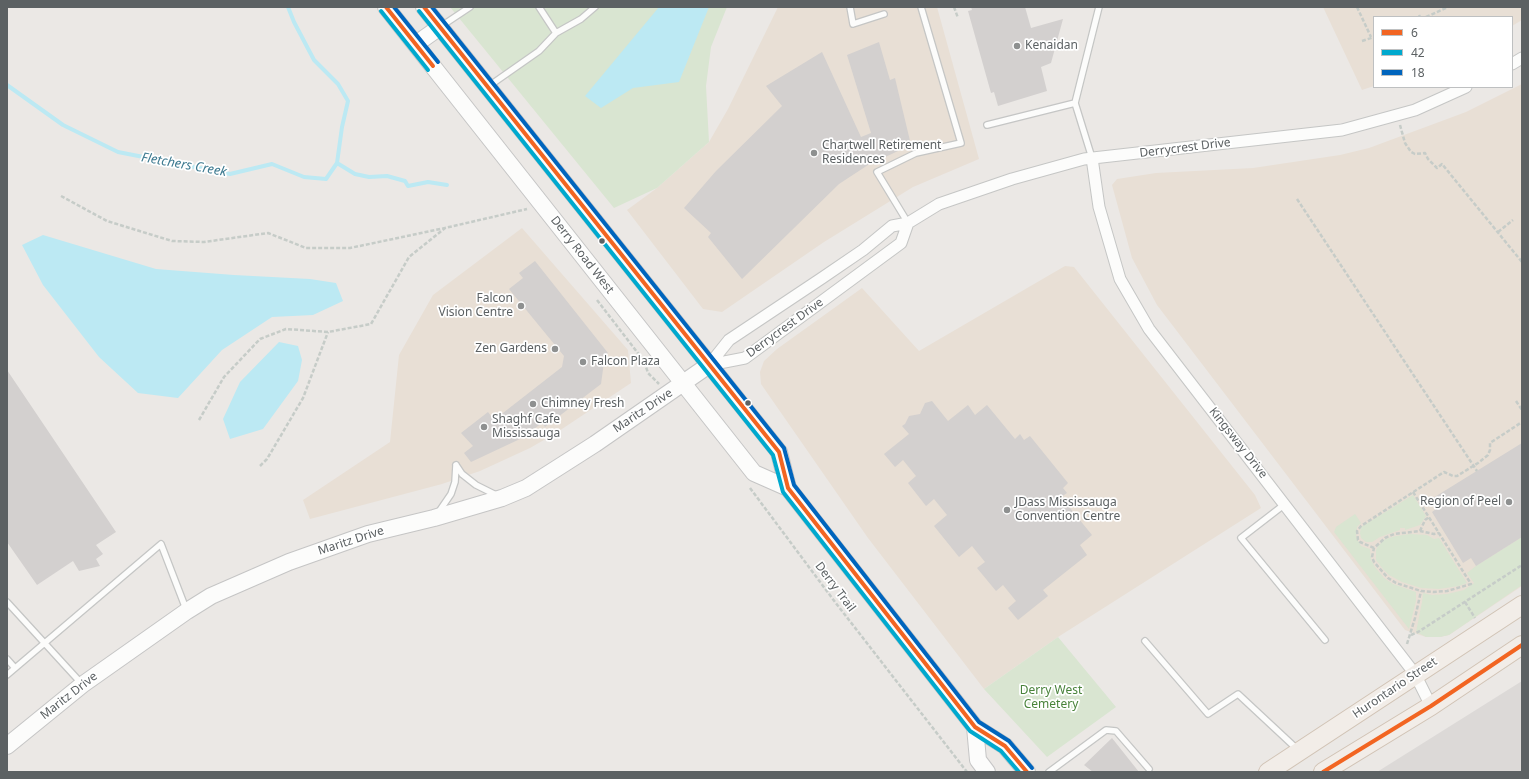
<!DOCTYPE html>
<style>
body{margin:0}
#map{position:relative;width:1529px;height:779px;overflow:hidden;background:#ebe8e5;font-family:"Noto Sans",sans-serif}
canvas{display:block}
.frame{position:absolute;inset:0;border:8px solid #5c6163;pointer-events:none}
.legend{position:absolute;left:1373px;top:16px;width:140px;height:72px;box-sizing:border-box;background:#fff;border:1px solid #bec0c1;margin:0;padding:5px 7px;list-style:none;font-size:12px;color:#5c6163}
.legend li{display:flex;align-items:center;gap:8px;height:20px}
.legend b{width:20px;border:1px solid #bec0c1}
</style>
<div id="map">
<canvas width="1529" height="779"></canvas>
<div class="frame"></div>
<ul class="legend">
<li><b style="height:5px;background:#f26522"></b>6</li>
<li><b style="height:5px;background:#00a9ce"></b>42</li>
<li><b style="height:5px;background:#0065bd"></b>18</li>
</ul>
</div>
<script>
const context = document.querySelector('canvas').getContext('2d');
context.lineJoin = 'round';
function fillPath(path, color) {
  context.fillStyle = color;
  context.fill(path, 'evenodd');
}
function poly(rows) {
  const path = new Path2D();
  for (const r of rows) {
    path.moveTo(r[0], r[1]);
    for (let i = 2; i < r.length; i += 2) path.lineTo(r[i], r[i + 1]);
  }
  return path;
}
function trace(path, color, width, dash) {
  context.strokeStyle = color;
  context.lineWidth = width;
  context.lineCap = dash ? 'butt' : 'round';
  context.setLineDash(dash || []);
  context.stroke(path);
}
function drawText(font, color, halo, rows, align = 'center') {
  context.font = font + ' "Noto Sans",sans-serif';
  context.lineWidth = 3.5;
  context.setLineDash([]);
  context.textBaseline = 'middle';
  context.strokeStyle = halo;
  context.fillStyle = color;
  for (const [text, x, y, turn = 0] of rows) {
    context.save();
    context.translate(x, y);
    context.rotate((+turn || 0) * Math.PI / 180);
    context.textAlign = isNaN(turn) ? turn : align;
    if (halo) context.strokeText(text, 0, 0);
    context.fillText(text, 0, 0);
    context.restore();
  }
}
fillPath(poly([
 [778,7,937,7,979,159,913,187,824,242,722,312,703,309,627,210,657,188,709,142,728,109],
 [1323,7,1522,7,1522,20,1512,26,1512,17,1374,17,1374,86,1362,90],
 [1522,84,1522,586,1449,635,1440,637,1426,637,1405,630,1157,305,1132,258,1112,185,1117,179,1156,173,1253,168,1340,155,1369,148,1466,112],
 [522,228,628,350,631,383,556,433,530,448,480,471,442,484,310,519,303,500,390,442,399,355,433,295],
 [1065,266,1074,267,1255,495,1261,508,1058,637,984,689,868,538,761,384,760,372,764,361,777,349,862,288,919,351]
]), '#e8dfd5');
fillPath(poly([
 [1522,681,1522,772,1377,772]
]), '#dcd9d7');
fillPath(poly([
 [450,7,727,7,711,47,706,86,709,142,657,188,614,208],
 [1413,495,1426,516,1420,525,1405,530,1405,528,1400,528,1400,530,1380,537,1372,542,1366,542,1361,538,1360,533,1361,527],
 [1355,514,1361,523,1357,527,1356,537,1361,546,1370,549,1371,560,1375,567,1384,578,1393,584,1416,592,1416,601,1409,629,1334,532,1336,527],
 [1410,534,1427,535,1434,539,1439,538,1467,583,1459,586,1439,589,1421,588,1402,582,1389,575,1382,568,1376,560,1376,550,1378,546,1385,539,1396,536],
 [1522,537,1522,585,1449,635,1440,637,1426,637,1416,632,1422,602,1423,593,1432,595,1447,594,1464,590,1474,583,1467,573,1476,566],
 [1058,637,1116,707,1047,757,984,689]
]), '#d9e5d1');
fillPath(poly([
 [659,7,709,7,679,82,633,88,601,108,585,96],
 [43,235,156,269,234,275,310,279,336,283,343,301,313,315,272,317,222,350,178,398,138,393,99,357,43,285,22,245],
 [279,342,298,346,302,360,298,381,263,429,230,439,223,419,240,382]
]), '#bce9f3');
trace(poly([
 [7,85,63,125,118,152,230,174,272,164,304,177,326,179,337,163,342,127,348,101,338,84,314,60,294,22,288,7],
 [337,163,355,174,369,177,387,176,405,181,408,186,428,182,447,185]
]), '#bce9f3', 4);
fillPath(poly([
 [971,7,1025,7,1031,28,1063,19,1051,63,1041,67,1047,91,998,106,994,92,991,93,968,11,972,10],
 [879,42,890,80,895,78,911,145,868,165,839,184,742,279,708,237,711,233,684,208,716,171,782,106,766,86,822,52,861,137,871,133,847,55],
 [535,261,608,353,605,355,601,384,545,427,542,423,520,439,471,462,464,453,473,446,461,433,488,412,494,420,562,367,564,356,509,289,523,278,519,273],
 [7,370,116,532,96,545,103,554,96,559,100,566,79,571,73,561,37,585,7,542],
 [932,401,948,421,968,405,975,415,987,405,1015,439,1020,434,1024,440,1030,436,1068,483,1063,488,1067,493,1061,497,1092,535,1080,545,1087,555,1043,590,1048,596,1018,620,1008,608,1016,601,1003,585,996,591,977,568,985,562,972,546,959,557,934,526,947,515,934,499,926,506,908,483,916,476,903,460,895,467,884,454,909,434,902,426,905,424,909,416,920,414,925,403],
 [1522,443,1522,537,1476,566,1471,558,1463,563,1432,512,1439,507,1433,498],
 [1112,738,1139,772,1093,772,1084,765]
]), '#d3d0cf');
const lane = poly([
 [539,7,556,33,581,19,595,7],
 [850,7,853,24,884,14],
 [440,27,470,7],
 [489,86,539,51,556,33],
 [987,125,1075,103],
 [1092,158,1075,103,1099,7],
 [908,223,877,172,916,153,961,143,921,7],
 [456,465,462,474,476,485,496,495],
 [1285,504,1241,538,1325,640],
 [438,513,451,494,455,482,456,465],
 [7,602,82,684],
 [1145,641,1208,714,1238,694,1297,749],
 [7,659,15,668],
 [7,675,161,544,186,609],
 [1049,772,1106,730,1116,731,1149,769]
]);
const street = poly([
 [1512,64,1522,58],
 [1092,158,1099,207,1120,279,1149,329,1415,674,1431,706],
 [709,365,729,340,822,278,863,250,892,226,908,223,939,204,1012,179,1084,159,1342,130,1415,110,1466,87],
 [709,365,745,358,901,243,908,223]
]);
const secondary = poly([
 [386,7,754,473,788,488],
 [424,7,779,452,788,488,975,727,1005,746,1027,772],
 [416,44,440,27],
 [975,727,978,760,987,772],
 [7,746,82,685,187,611,211,596,289,562,368,534,434,518,502,498,526,488,595,444,709,365]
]);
const primary = poly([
 [1268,772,1522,605],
 [1323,772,1431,706,1522,645]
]);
trace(lane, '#c5c6c5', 8);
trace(street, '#c5c6c5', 13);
trace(secondary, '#c5c5c5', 18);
trace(primary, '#d1c3b5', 20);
trace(poly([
 [954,7,958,18],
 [1357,7,1371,37],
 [1419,15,1420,17],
 [1426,17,1448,7],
 [1362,41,1374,37],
 [1400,125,1405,143,1411,152,1415,154,1425,153,1428,159,1437,168,1442,164,1522,262],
 [61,196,107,221,172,241,204,242,268,233,306,248,350,248,445,228],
 [1297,199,1477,471],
 [1498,232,1513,220],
 [597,300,644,361,648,373,659,384],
 [1516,401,1522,410],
 [199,420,224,377,260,339,286,329,328,332,371,324,409,257,445,228,527,209],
 [260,466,267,459,303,398,328,332],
 [750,488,835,602,967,772],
 [1413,492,1471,584,1447,591,1433,592,1421,591,1396,583,1388,578,1374,562,1372,557,1374,548,1385,538,1394,534,1420,531,1434,534,1439,533],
 [1420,531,1425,520,1429,517],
 [1374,548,1360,542,1358,540,1357,531,1361,526,1444,472,1453,476,1457,476,1478,463,1488,455,1490,450,1490,443,1522,422],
 [1465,602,1475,618],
 [1411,635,1418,632,1522,565],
 [1407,644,1415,618,1421,591]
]), '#c6ccc8', 2.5, [4, 2]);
trace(lane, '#fcfcfb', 5.5);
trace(street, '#fcfcfb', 11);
trace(secondary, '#fcfcfb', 16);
trace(primary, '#f2ede8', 18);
trace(poly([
 [386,7,433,66],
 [424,7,779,452,788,488,975,727,1005,746,1027,772],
 [1323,772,1431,706,1522,645]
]), '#f26522', 4);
trace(poly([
 [381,11,428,70],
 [419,11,773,455,783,492,970,731,1001,751,1019,772]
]), '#00a9ce', 4);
trace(poly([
 [394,7,438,62],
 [432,7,784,448,794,485,979,722,1009,741,1032,768]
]), '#0065bd', 4);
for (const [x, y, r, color] of [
 [1017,46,4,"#8e9090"],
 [814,153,4,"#8e9090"],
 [602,241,3.5,"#5c6163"],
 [521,306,4,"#8e9090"],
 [555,349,4,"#8e9090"],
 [583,362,4,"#8e9090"],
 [748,403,3.5,"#5c6163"],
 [533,404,4,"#8e9090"],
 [484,427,4,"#8e9090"],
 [1509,502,4,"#8e9090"],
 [1007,510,4,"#8e9090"]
]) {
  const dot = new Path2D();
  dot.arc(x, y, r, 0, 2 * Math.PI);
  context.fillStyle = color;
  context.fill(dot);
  trace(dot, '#fff', 1.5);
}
drawText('12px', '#5c6163', '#fff', [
 ["Kenaidan",1025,46],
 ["Chartwell Retirement",822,146],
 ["Residences",822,160],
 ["Falcon",513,299,"right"],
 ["Vision Centre",513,313,"right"],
 ["Zen Gardens",547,349,"right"],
 ["Falcon Plaza",591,362],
 ["Chimney Fresh",541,404],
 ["Shaghf Cafe",492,420],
 ["Mississauga",492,434],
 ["Region of Peel",1501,502,"right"],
 ["JDass Mississauga",1015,503],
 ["Convention Centre",1015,517]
], 'left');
drawText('12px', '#5c6163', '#fff', [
 ["Derrycrest Drive",1185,148,-7],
 ["Derry Road West",582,255,52],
 ["Derrycrest Drive",785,328,-36],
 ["Maritz Drive",643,411,-34],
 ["Kingsway Drive",1238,443,52],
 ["Maritz Drive",351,541,-18],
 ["Derry Trail",835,587,53],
 ["Hurontario Street",1395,688,-34],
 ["Maritz Drive",69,696,-38]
]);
drawText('12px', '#49833b', '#fff', [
 ["Derry West",1051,691],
 ["Cemetery",1051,705]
]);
drawText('italic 13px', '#3d7a90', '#fff', [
 ["Fletchers Creek",184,165,10]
]);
</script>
